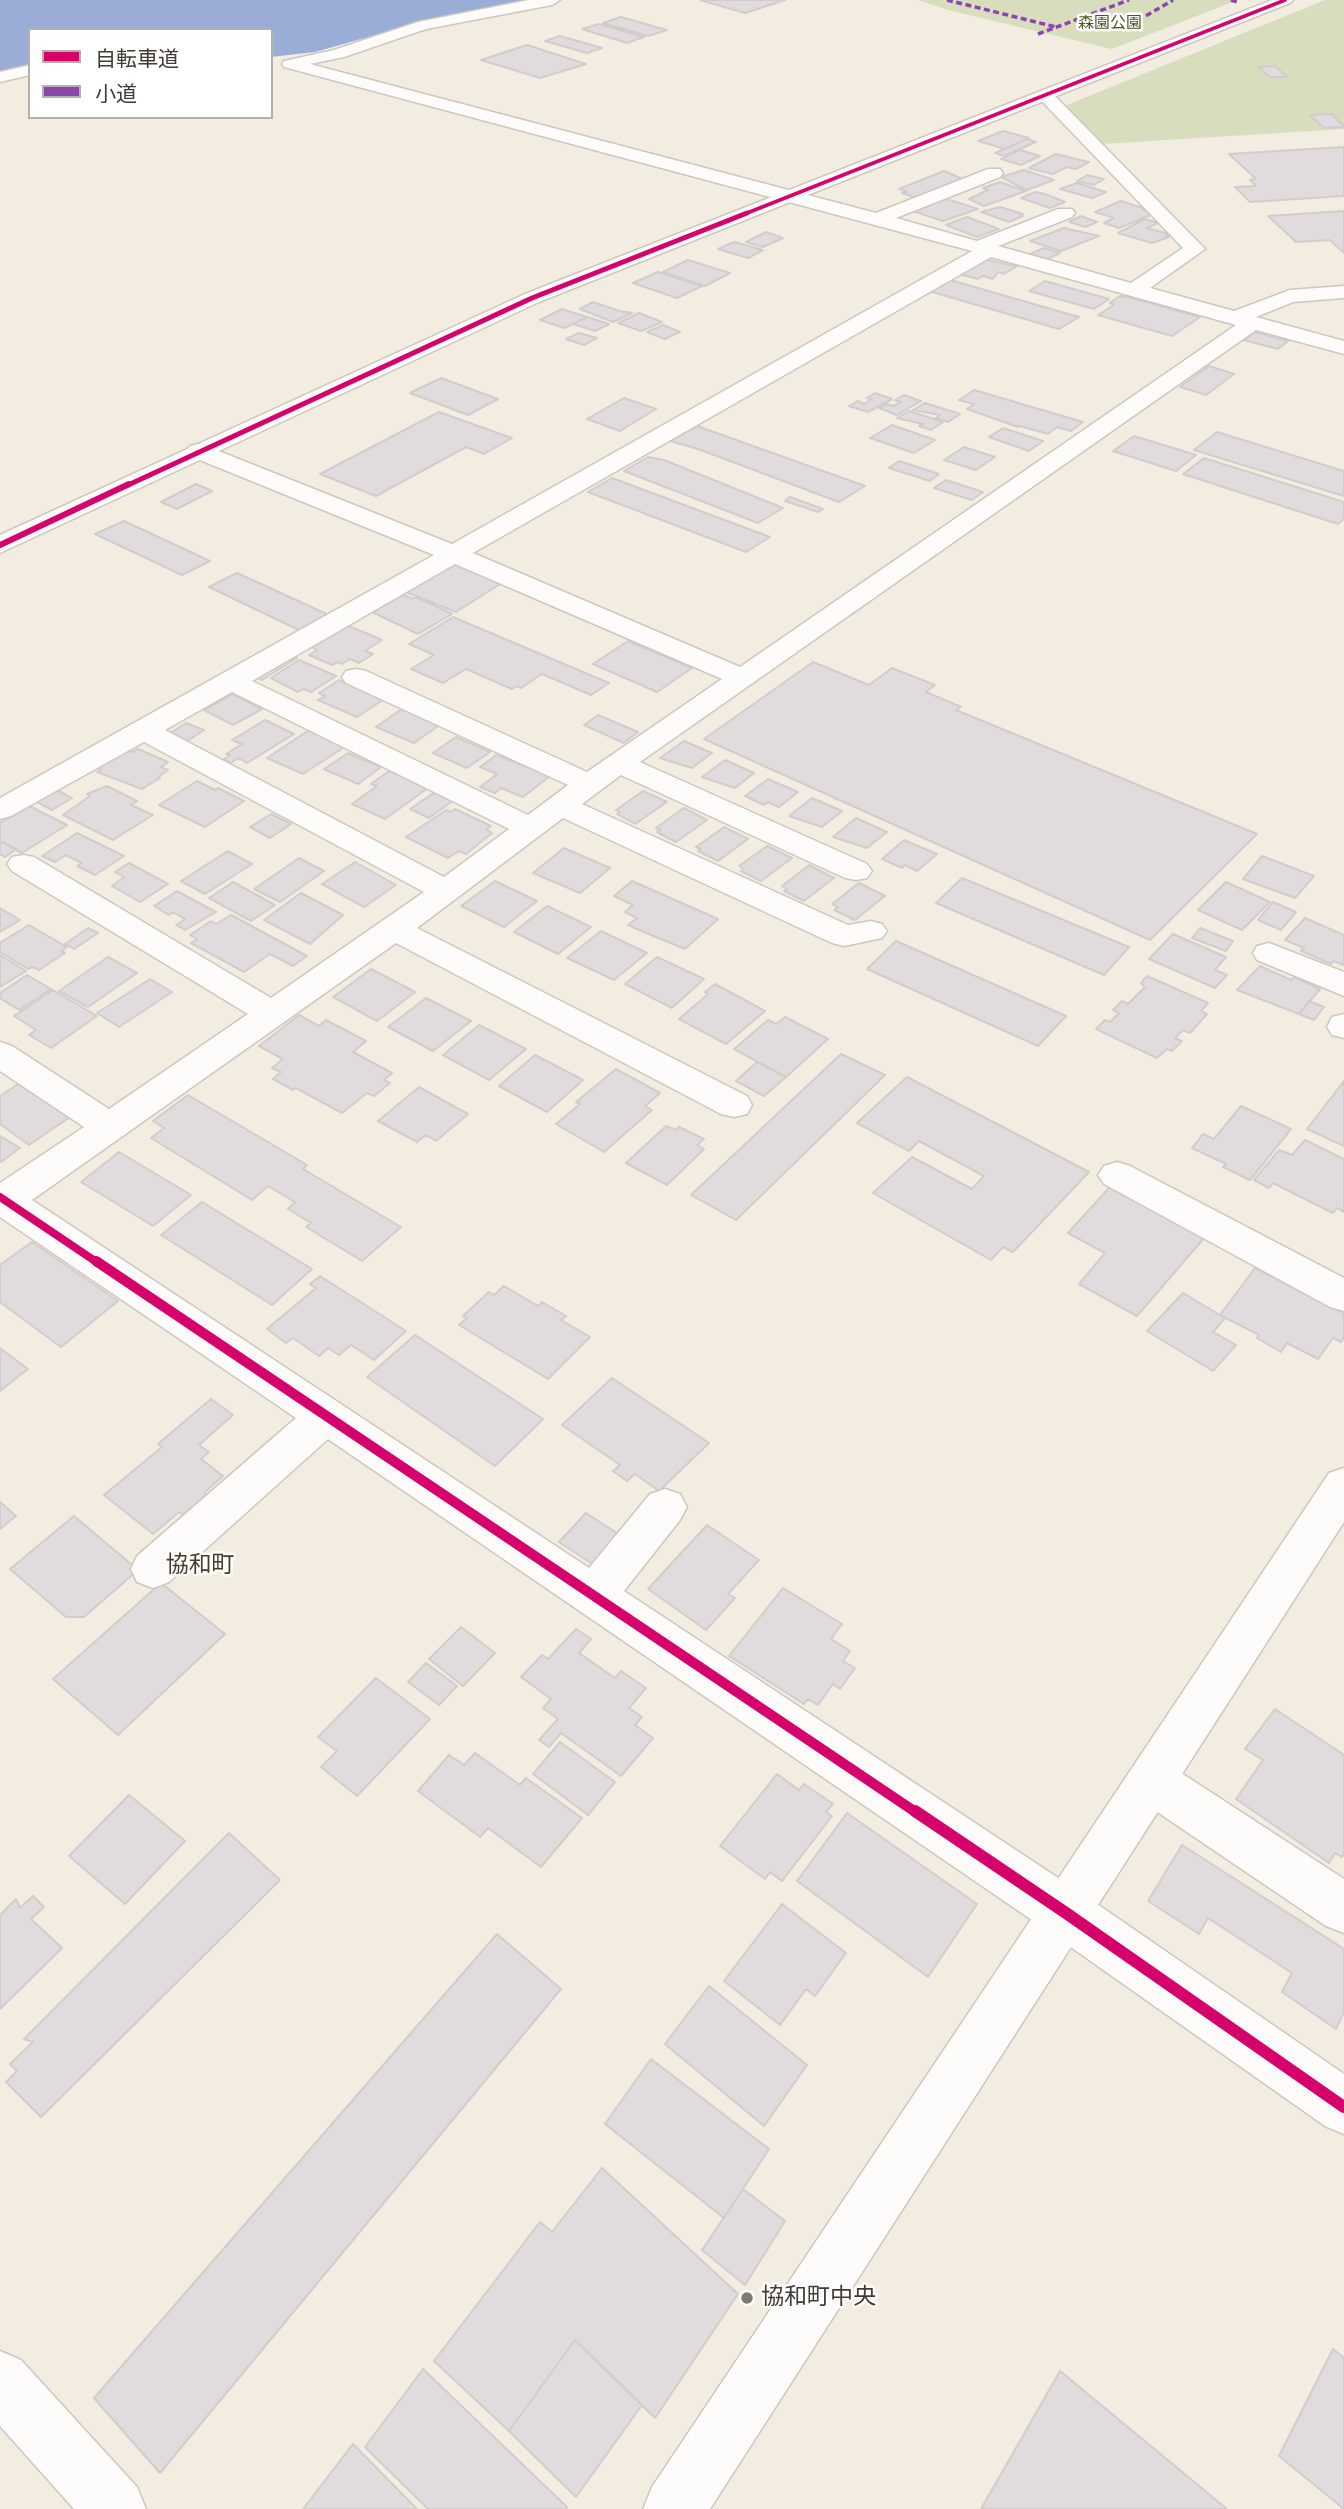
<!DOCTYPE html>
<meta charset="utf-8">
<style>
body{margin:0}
#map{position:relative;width:1344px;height:2509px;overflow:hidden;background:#f2ece1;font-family:Signika,"Noto Sans JP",sans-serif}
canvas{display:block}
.legend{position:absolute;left:28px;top:28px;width:245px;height:91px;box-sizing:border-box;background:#fff;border:2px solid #b3b1ae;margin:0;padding:9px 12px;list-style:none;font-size:21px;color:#403c34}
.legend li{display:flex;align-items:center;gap:14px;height:35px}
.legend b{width:35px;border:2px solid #b3b1ae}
</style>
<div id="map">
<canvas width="1344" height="2509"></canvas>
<ul class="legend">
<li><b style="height:9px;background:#d6006c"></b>自転車道</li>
<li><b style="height:9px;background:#8e44ad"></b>小道</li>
</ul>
</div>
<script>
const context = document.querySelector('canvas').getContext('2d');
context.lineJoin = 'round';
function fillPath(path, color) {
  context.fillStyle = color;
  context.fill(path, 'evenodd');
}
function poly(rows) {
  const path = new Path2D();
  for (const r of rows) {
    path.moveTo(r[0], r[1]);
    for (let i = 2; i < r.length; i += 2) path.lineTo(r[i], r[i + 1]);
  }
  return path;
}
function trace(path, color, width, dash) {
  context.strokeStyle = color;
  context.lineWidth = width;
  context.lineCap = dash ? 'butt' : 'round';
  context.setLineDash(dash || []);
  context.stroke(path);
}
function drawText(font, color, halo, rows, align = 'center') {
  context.font = font + ' Signika,"Noto Sans JP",sans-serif';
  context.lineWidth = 5;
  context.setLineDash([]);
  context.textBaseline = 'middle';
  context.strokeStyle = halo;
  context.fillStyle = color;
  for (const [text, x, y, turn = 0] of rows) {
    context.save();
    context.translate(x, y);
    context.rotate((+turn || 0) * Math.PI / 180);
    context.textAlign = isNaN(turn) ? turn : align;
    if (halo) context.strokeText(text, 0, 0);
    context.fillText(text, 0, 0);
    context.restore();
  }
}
fillPath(poly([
 [918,0,1238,0,1112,49,952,11],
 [1325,0,1344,0,1344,129,1101,144,1062,107]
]), '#d8ddbe');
fillPath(poly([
 [0,0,541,0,425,21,315,52,271,57,271,30,30,30,30,65,0,72]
]), '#9aadd7');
const building = poly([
 [700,0,785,0,745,13,700,0],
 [621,17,667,30,648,36,603,23,621,17],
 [599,24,644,37,627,43,582,29,599,24],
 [560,36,602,48,587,53,545,41,560,36],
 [527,45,586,64,540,78,481,60,527,45],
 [1275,66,1287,77,1270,77,1259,67,1275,66],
 [1332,114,1344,127,1324,128,1310,115,1332,114],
 [1003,131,1029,138,1005,149,978,141,1003,131],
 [1027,139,1036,142,1004,156,995,153,1027,139],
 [1344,147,1344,196,1250,202,1235,187,1256,186,1250,180,1256,179,1229,154,1344,147],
 [1020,150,1040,156,1021,165,1001,159,1020,150],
 [1056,154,1089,162,1076,169,1066,167,1053,174,1029,168,1056,154],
 [1024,170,1054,180,1027,190,1001,177,1024,170],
 [944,171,963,179,916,198,902,193,907,192,899,189,944,171],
 [1087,175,1104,179,1094,185,1077,181,1087,175],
 [1000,182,1026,191,984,206,969,199,988,190,983,188,1000,182],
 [1077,183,1106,192,1092,198,1060,189,1077,183],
 [1035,192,1045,194,1065,202,1050,208,1021,198,1035,192],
 [944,198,978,209,943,221,913,211,944,198],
 [1121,201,1146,209,1143,210,1153,214,1119,228,1104,223,1114,218,1095,212,1121,201],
 [1000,207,1023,214,1020,215,1023,216,1009,222,981,212,1000,207],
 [1344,211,1344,253,1330,240,1296,242,1268,216,1344,211],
 [1081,216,1097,222,1085,227,1069,222,1081,216],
 [967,217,999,229,977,237,946,225,967,217],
 [1145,219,1158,223,1147,228,1169,234,1165,236,1169,237,1152,243,1118,233,1145,219],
 [1064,228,1099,236,1061,251,1030,241,1064,228],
 [766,232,783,238,763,247,746,242,766,232],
 [734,242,763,250,748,258,718,249,734,242],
 [1044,248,1060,253,1047,259,1030,254,1044,248],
 [985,259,1005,264,1017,266,1004,274,998,272,993,279,983,276,978,279,959,274,985,259],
 [688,260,730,273,705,286,663,272,688,260],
 [658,272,702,286,677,298,633,283,658,272],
 [950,280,1079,317,1059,329,929,291,950,280],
 [1045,281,1109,299,1094,309,1029,291,1045,281],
 [1120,296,1128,297,1200,317,1172,336,1098,315,1114,305,1110,303,1120,296],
 [593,302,620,311,632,313,613,322,580,309,593,302],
 [562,309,587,317,565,328,540,320,562,309],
 [639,313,662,322,641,331,618,323,639,313],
 [587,317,609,324,595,331,573,324,587,317],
 [663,325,680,332,665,339,647,332,663,325],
 [1255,332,1288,341,1278,349,1244,340,1255,332],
 [579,333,597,338,584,345,566,339,579,333],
 [1209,366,1234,374,1206,395,1180,387,1209,366],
 [441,378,498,399,468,415,410,393,441,378],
 [974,390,1083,422,1071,431,1057,427,1048,434,1020,426,1018,427,967,409,974,404,959,400,974,390],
 [875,393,892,399,868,412,849,406,858,401,864,404,872,399,867,398,875,393],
 [904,395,921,401,897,415,879,408,887,404,893,406,901,402,895,400,904,395],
 [624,398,656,409,620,431,587,419,624,398],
 [925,403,960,414,948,422,936,418,940,415,913,410,925,403],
 [909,411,943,422,931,430,919,426,923,424,897,418,909,411],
 [439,412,512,438,484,454,466,447,376,496,320,474,439,412],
 [892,425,935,440,914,453,870,438,892,425],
 [697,426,865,486,839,502,698,449,670,441,697,426],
 [1003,428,1043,441,1029,451,989,437,1003,428],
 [1217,432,1344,471,1344,496,1194,450,1217,432],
 [1134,436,1196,455,1176,471,1113,451,1134,436],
 [964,447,995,457,976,470,944,460,964,447],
 [648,457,664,460,783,508,758,523,624,471,648,457],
 [1204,458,1344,502,1344,519,1338,524,1183,474,1204,458],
 [899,461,939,474,930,481,889,468,899,461],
 [612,478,770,537,746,552,588,492,612,478],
 [946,480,983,492,972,500,934,488,946,480],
 [196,484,212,491,177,509,161,502,196,484],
 [790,497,823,509,818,512,785,501,790,497],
 [124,521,210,561,182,575,95,534,124,521],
 [457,562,505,581,456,612,406,592,457,562],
 [237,573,331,616,303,632,209,587,237,573],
 [401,594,413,599,416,597,452,614,418,634,372,612,378,610,375,608,401,594],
 [453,617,609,683,591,695,542,674,521,688,517,686,512,689,466,669,443,683,411,669,434,655,409,644,453,617],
 [349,626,382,640,365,651,373,654,359,663,350,659,342,664,338,662,332,665,309,655,317,650,312,647,321,642,319,640,349,626],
 [628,641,692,668,657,692,593,664,628,641],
 [286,653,297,658,262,680,251,675,286,653],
 [299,660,336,676,311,692,303,689,298,692,271,678,299,660],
 [813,662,869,685,892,668,935,685,926,692,961,707,956,710,1257,834,1150,940,704,739,813,662],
 [339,680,384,699,357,717,318,700,325,696,319,693,339,680],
 [233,694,262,709,233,725,204,710,233,694],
 [403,708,441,724,414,743,376,727,403,708],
 [598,715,638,732,624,743,584,725,598,715],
 [265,720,294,734,247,763,238,758,231,763,224,759,230,755,226,754,242,744,232,740,265,720],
 [186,723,204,730,186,742,169,734,186,723],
 [309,730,346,746,303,774,267,758,309,730],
 [456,737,490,752,467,768,433,753,456,737],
 [684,741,712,753,692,768,660,758,684,741],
 [138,749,168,762,161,767,168,770,158,777,160,778,142,789,97,772,102,769,98,768,127,750,132,752,138,749],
 [348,753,381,767,358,784,324,769,348,753],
 [496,755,550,776,523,797,501,788,495,793,480,787,497,774,480,767,496,755],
 [725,760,754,773,735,788,702,777,725,760],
 [389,771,428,788,385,819,352,804,377,786,371,784,389,771],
 [768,779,798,792,779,807,768,802,764,805,745,796,768,779],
 [197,781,215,790,218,788,244,801,205,827,159,805,197,781],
 [107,786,137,801,131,805,153,815,113,840,63,815,90,796,87,794,107,786],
 [55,789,72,798,52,810,35,801,55,789],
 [643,791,667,802,635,824,617,814,620,812,616,810,643,791],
 [435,792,454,800,429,818,410,809,435,792],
 [812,798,842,811,822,827,789,816,812,798],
 [29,806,67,825,22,853,0,841,0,823,29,806],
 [684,808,707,820,676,842,657,832,661,830,656,828,684,808],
 [455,809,491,826,486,829,492,833,466,854,459,851,448,858,406,837,446,810,450,812,455,809],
 [271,814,291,824,270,838,250,827,271,814],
 [856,818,887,832,867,848,833,837,856,818],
 [724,827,748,839,718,861,698,851,701,849,696,847,724,827],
 [77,833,124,856,95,875,77,866,82,863,66,855,55,862,42,856,77,833],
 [904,840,937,854,917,871,905,865,902,868,882,859,904,840],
 [0,841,16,849,5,857,0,854,0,841],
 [767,846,792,858,761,881,741,871,744,869,739,866,767,846],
 [564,848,610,868,580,893,533,873,564,848],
 [228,851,252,864,205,894,181,881,228,851],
 [1262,856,1314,876,1295,898,1243,879,1262,856],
 [299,858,324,871,280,902,254,889,299,858],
 [355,862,396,885,364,907,322,884,355,862],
 [129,863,168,884,140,902,112,886,124,877,115,872,129,863],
 [809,865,834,878,804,901,784,891,787,889,782,886,809,865],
 [962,878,1129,947,1104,975,936,903,962,878],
 [495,881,537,901,504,927,461,906,495,881],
 [632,881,718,919,685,949,644,932,628,925,637,918,625,912,633,905,614,896,632,881],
 [233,882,275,905,251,921,209,898,233,882],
 [1226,882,1270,902,1242,930,1198,910,1226,882],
 [859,883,885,896,855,920,834,910,838,907,832,904,859,883],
 [177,891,216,912,185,930,176,925,185,919,173,912,169,915,154,906,177,891],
 [301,893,343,915,310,944,264,920,301,893],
 [1273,902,1296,912,1281,930,1258,920,1273,902],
 [547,906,591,927,558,954,514,932,547,906],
 [0,908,20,920,0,932,0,908],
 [231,915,307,956,293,966,270,954,244,972,191,943,197,939,190,935,211,921,216,924,231,915],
 [1305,918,1344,935,1344,965,1334,961,1331,964,1301,951,1304,948,1285,940,1305,918],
 [29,925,67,947,61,951,65,953,39,970,33,967,28,969,0,952,0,943,29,925],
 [88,928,98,933,74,949,65,944,88,928],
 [1200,928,1233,941,1226,951,1192,938,1200,928],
 [601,931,647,953,614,980,567,958,601,931],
 [1173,934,1226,957,1215,970,1227,975,1215,988,1149,959,1173,934],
 [896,941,1066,1016,1038,1046,867,969,896,941],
 [0,955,26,971,0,987,0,955],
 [108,957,137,973,88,1007,59,991,108,957],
 [657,957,704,979,672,1008,625,984,657,957],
 [1260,966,1291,980,1294,977,1320,989,1299,1014,1237,990,1260,966],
 [371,969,415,992,377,1021,333,997,371,969],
 [27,975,51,989,19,1010,0,998,0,993,27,975],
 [1147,976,1208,1003,1201,1011,1207,1014,1190,1033,1183,1030,1175,1038,1182,1041,1172,1051,1167,1049,1157,1058,1096,1029,1105,1020,1110,1022,1119,1013,1113,1010,1122,1001,1128,1004,1145,987,1141,983,1147,976],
 [150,979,172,992,119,1027,97,1013,150,979],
 [715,984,765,1011,726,1044,679,1019,708,994,705,992,715,984],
 [53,990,97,1016,51,1048,29,1035,36,1030,14,1016,53,990],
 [426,998,471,1021,433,1051,388,1027,426,998],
 [1309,1001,1324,1007,1314,1020,1299,1014,1309,1001],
 [299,1015,319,1026,326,1020,366,1041,353,1052,392,1073,384,1080,390,1083,374,1096,367,1093,342,1113,296,1088,293,1090,273,1079,281,1072,272,1068,283,1059,259,1046,299,1015],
 [785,1017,828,1039,786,1077,734,1049,768,1020,776,1024,785,1017],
 [479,1025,526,1049,489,1080,443,1055,479,1025],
 [841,1054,885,1075,736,1220,691,1195,841,1054],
 [535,1055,583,1080,547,1112,499,1086,535,1055],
 [757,1062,786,1077,764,1096,736,1081,757,1062],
 [616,1069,660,1093,645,1106,652,1110,604,1152,556,1124,580,1104,576,1102,616,1069],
 [907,1077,1089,1172,1013,1252,1003,1247,991,1260,873,1193,912,1157,972,1189,984,1176,919,1141,909,1151,857,1123,907,1077],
 [23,1081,73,1115,29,1145,0,1124,0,1096,23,1081],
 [1344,1081,1344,1146,1307,1129,1344,1081],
 [419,1087,468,1114,436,1141,426,1135,417,1142,378,1121,419,1087],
 [188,1095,307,1165,303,1169,401,1227,362,1261,306,1227,311,1223,288,1209,295,1202,268,1186,252,1200,151,1138,164,1128,153,1121,188,1095],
 [1241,1106,1291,1129,1250,1180,1223,1167,1226,1164,1192,1148,1203,1134,1214,1139,1241,1106],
 [666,1126,676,1130,679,1127,704,1139,697,1145,704,1149,667,1185,626,1163,666,1126],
 [0,1136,20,1148,1,1162,0,1161,0,1136],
 [1305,1140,1344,1159,1344,1212,1337,1208,1333,1213,1273,1183,1269,1188,1254,1180,1279,1150,1292,1155,1305,1140],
 [119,1152,191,1195,153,1226,81,1182,119,1152],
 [1110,1187,1205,1237,1137,1316,1079,1284,1105,1253,1068,1233,1110,1187],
 [202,1202,312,1269,272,1305,161,1235,202,1202],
 [32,1242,118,1301,61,1347,0,1302,0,1265,32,1242],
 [1255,1268,1344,1313,1344,1337,1341,1342,1333,1338,1318,1359,1287,1343,1281,1352,1257,1338,1259,1335,1220,1315,1255,1268],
 [320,1276,406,1331,374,1360,351,1345,339,1355,328,1348,319,1356,293,1338,286,1343,267,1329,316,1288,310,1284,320,1276],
 [504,1286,538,1306,542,1302,566,1316,561,1320,590,1337,548,1379,459,1325,467,1318,463,1316,489,1292,494,1295,504,1286],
 [1183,1293,1225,1318,1213,1332,1236,1345,1213,1371,1147,1331,1183,1293],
 [415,1335,543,1419,495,1466,367,1377,415,1335],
 [0,1348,28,1369,0,1391,0,1348],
 [612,1378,709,1443,659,1491,635,1474,627,1481,613,1471,620,1465,562,1425,612,1378],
 [211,1399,233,1415,199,1445,209,1452,201,1459,223,1476,204,1493,210,1498,187,1518,179,1512,153,1534,104,1495,162,1447,158,1444,211,1399],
 [0,1502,16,1516,0,1529,0,1502],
 [586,1513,620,1535,594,1565,559,1542,586,1513],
 [74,1516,138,1570,84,1617,66,1617,10,1569,74,1516],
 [707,1525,759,1560,728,1594,735,1598,706,1630,648,1589,707,1525],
 [161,1583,225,1634,118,1735,53,1679,161,1583],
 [783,1588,842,1624,831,1639,850,1651,843,1661,855,1668,840,1689,833,1684,818,1705,808,1699,804,1704,729,1656,783,1588],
 [461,1627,495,1653,463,1686,429,1659,461,1627],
 [576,1629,591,1639,579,1653,615,1678,621,1671,646,1688,629,1708,642,1717,635,1725,653,1738,621,1776,561,1733,549,1747,539,1740,558,1719,543,1708,551,1699,521,1677,542,1655,548,1659,576,1629],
 [426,1663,457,1686,439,1705,408,1682,426,1663],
 [376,1678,430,1719,357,1796,321,1767,337,1751,318,1737,376,1678],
 [1275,1709,1344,1755,1344,1854,1342,1857,1335,1853,1329,1863,1236,1799,1263,1760,1245,1749,1275,1709],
 [560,1742,615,1782,588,1815,533,1774,560,1742],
 [475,1753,520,1785,526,1778,582,1818,541,1867,488,1828,480,1837,418,1791,449,1755,464,1765,475,1753],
 [777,1774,799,1790,804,1784,833,1804,826,1812,832,1816,782,1881,770,1872,765,1879,720,1846,777,1774],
 [129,1795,185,1841,125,1904,69,1856,129,1795],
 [847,1813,977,1904,928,1977,797,1881,847,1813],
 [229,1833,280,1880,41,2117,6,2082,17,2071,10,2064,33,2042,24,2039,229,1833],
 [1182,1845,1344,1949,1344,2012,1336,2029,1282,1992,1292,1973,1208,1918,1199,1934,1148,1901,1182,1845],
 [33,1896,44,1907,31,1919,62,1948,0,2009,0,1915,16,1899,20,1908,33,1896],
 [782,1904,846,1953,815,1996,806,1989,780,2025,724,1981,782,1904],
 [497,1934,561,1989,160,2473,94,2398,497,1934],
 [709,1986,807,2065,764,2126,665,2044,709,1986],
 [651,2059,769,2149,724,2218,605,2124,651,2059],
 [602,2168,738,2294,655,2418,575,2340,509,2431,434,2361,540,2222,552,2232,602,2168],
 [743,2189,785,2221,745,2285,702,2250,743,2189],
 [575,2340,642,2405,576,2497,509,2431,575,2340],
 [1333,2349,1344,2358,1344,2509,1279,2456,1333,2349],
 [423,2369,567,2507,566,2509,428,2509,365,2447,423,2369],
 [1060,2371,1227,2509,981,2509,1060,2371],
 [353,2444,417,2509,303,2509,353,2444]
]);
fillPath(building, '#e2dbde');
trace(building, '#d2cdcc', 2);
const minor = poly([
 [529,0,560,0,552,5,426,29,344,57,310,64,876,213,988,169,1000,169,1003,173,1000,177,896,218,977,241,1058,209,1072,209,1075,213,1072,217,998,246,1131,283,1183,248,1036,95,1044,90,1050,91,1205,249,1150,288,1234,311,1290,290,1344,286,1344,298,1293,302,1256,317,1344,341,1344,354,1256,330,640,762,867,864,872,871,867,878,856,880,845,878,621,775,582,804,848,925,871,921,882,924,887,931,882,938,844,946,832,943,563,818,417,928,747,1096,752,1105,747,1114,734,1117,721,1114,396,943,32,1200,589,1568,650,1494,665,1489,680,1494,687,1507,680,1520,624,1591,1084,1895,1344,2074,1344,2134,1325,2126,1048,1931,328,1439,169,1582,153,1588,137,1582,131,1569,137,1556,296,1418,0,1217,0,1183,84,1127,0,1071,0,1042,12,1046,109,1109,248,1014,12,871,7,864,12,857,23,855,34,857,271,998,424,892,144,742,11,816,0,819,0,798,434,555,190,456,186,451,190,446,198,444,206,446,452,544,972,251,284,67,282,64,284,61,334,50,418,22,529,0],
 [991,257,1236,325,740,667,473,553,991,257],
 [455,564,722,679,587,772,366,671,356,669,346,671,342,677,346,683,568,785,528,815,252,681,455,564],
 [232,692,509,829,444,877,165,730,232,692],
 [30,65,30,75,0,82,0,72,30,65],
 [1269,943,1344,972,1344,996,1257,960,1253,953,1257,946,1269,943],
 [1344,1014,1344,1038,1332,1035,1327,1027,1332,1017,1344,1014],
 [1117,1162,1130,1166,1344,1278,1344,1311,1330,1307,1104,1184,1098,1175,1104,1166,1117,1162],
 [1152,1758,1169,1765,1344,1879,1344,1933,1326,1926,1135,1797,1128,1781,1135,1765,1152,1758],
 [0,2351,21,2360,137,2487,146,2509,74,2509,0,2426,0,2351]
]);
const tertiary = poly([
 [1272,0,1293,0,1290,3,539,302,0,553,0,535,525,294,1272,0],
 [1344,1468,1344,1522,710,2509,643,2509,652,2487,1329,1473,1344,1468]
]);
trace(minor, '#cdc8bf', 3);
trace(tertiary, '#cdc8bf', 3);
fillPath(minor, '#fdfcfa');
fillPath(tertiary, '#fdfcfa');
trace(poly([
 [947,0,1056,27],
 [1231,0,1237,2],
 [1100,27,1144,17,1173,0],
 [1038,34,1129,0]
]), '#8e44ad', 3.5, [6, 3.5]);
trace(poly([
 [742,215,1285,0]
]), '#d6006c', 3.5);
trace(poly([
 [126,486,532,298,747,213]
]), '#d6006c', 5);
trace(poly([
 [0,545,129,484]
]), '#d6006c', 6);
trace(poly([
 [0,1197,98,1263]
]), '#d6006c', 8);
trace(poly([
 [96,1261,917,1813]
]), '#d6006c', 10);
trace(poly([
 [915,1811,1066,1913,1344,2107]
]), '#d6006c', 12);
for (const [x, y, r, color] of [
 [747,2298,7,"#7e7a71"]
]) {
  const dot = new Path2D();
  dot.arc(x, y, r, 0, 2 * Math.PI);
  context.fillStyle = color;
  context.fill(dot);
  trace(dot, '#fff', 2.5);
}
drawText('16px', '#4b5721', '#fff', [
 ["森園公園",1110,24]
]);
drawText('23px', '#443d2c', '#fff', [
 ["協和町",200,1566]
]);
drawText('23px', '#403c34', '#fff', [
 ["協和町中央",761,2298]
], 'left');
</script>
